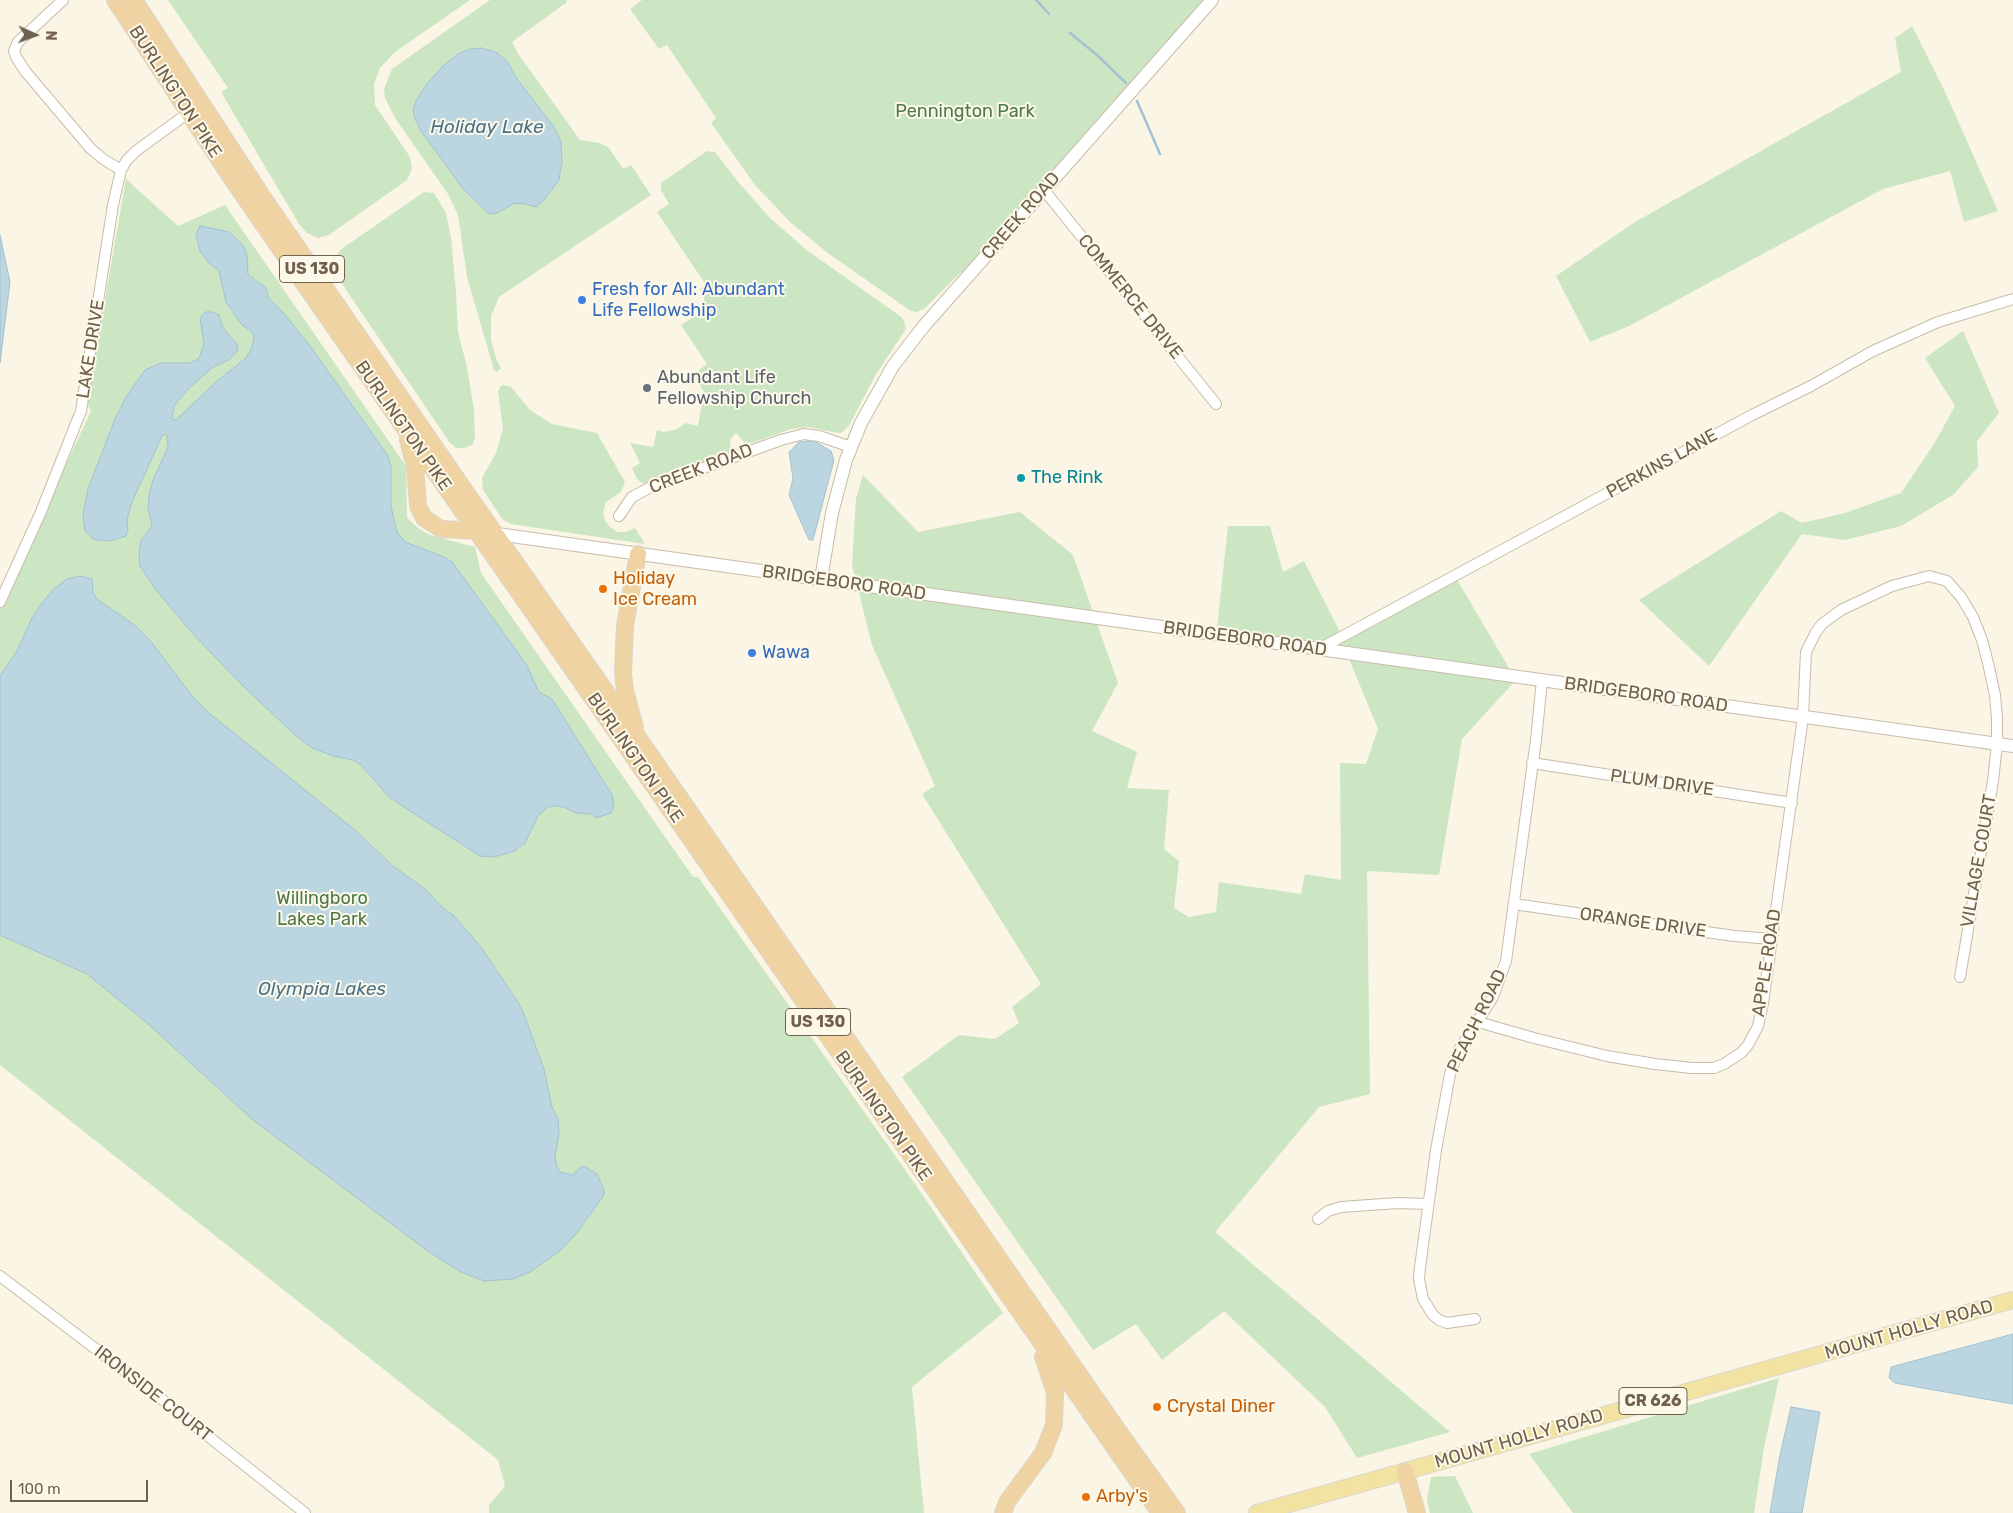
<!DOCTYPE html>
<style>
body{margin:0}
#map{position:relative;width:2013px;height:1513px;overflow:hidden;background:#faf5e4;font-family:Rubik,sans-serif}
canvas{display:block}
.north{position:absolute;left:10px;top:10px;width:50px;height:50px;-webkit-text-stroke:4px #fdf9ea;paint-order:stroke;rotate:92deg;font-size:14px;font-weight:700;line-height:20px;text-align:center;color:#70604c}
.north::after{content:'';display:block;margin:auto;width:18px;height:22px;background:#70604c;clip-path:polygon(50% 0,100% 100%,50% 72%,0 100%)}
.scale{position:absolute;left:10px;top:1480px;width:138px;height:22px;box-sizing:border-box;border:2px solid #70604c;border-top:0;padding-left:6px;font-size:15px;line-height:18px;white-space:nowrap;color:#70604c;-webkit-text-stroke:4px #fdf9ea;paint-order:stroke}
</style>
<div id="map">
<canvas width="2013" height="1513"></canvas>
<div class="north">N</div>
<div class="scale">100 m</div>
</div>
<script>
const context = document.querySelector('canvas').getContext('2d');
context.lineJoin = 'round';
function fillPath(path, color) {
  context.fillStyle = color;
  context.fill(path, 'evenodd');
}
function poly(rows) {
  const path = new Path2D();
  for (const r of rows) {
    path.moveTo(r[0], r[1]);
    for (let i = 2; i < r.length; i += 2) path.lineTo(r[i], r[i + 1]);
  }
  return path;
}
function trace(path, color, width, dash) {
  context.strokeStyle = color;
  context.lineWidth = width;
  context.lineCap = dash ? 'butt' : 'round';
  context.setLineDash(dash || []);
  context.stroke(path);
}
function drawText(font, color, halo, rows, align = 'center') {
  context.font = font + ' Rubik,sans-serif';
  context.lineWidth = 4;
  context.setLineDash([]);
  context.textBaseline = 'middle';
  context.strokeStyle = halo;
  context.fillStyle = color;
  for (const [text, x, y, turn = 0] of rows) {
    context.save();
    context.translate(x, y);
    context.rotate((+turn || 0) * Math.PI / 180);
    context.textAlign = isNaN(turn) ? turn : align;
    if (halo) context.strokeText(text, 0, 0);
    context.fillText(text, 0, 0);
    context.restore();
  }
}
fillPath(poly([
 [168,0,470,0,395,52,380,68,374,84,375,105,410,157,412,169,407,180,329,235,318,238,307,233,299,224,221,92,228,88],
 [490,0,566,0,567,2,512,42,519,55,580,140,600,143,609,148,623,169,631,165,651,195,499,297,491,316,491,340,497,361,501,368,497,372,494,370,467,277,458,215,448,194,395,118,385,98,384,89,392,69],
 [642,0,1212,0,966,278,961,272,925,308,917,312,911,311,829,254,791,223,755,185,711,123,716,118,667,45,659,49,630,9],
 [1912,26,1946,94,1998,211,1964,222,1950,171,1883,189,1629,326,1590,342,1556,276,1635,222,1901,72,1895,38],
 [707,151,715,152,739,183,771,219,808,251,900,316,904,321,906,329,875,376,850,424,843,432,838,433,809,427,791,429,752,443,744,442,736,433,730,440,731,451,647,484,641,482,637,479,632,468,640,463,630,443,653,447,657,430,664,432,675,430,686,423,698,426,704,392,693,375,707,364,681,325,701,312,704,304,704,296,700,289,706,285,657,212,669,204,661,190,661,183],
 [126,179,178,226,225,205,406,466,407,518,418,528,430,535,475,547,481,573,693,877,698,877,913,1181,1003,1313,912,1387,924,1513,489,1513,489,1505,505,1486,498,1460,0,1065,0,606,91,411,87,403],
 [424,192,434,193,446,213,451,238,456,293,458,332,467,367,474,410,475,438,472,445,464,448,456,448,450,443,338,278,333,271,332,263,340,250],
 [1963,331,1999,413,1977,441,1978,467,1953,495,1901,526,1845,540,1802,534,1709,666,1639,600,1781,511,1802,523,1845,513,1901,493,1934,444,1955,406,1925,358],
 [502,385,511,387,530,410,552,424,597,433,625,482,621,492,606,502,603,512,605,521,610,527,618,532,626,532,635,528,645,544,511,524,503,520,483,490,482,478,496,453,503,429,498,391],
 [863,475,918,532,1020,512,1073,555,1118,683,1092,731,1137,752,1127,788,1169,790,1164,849,1179,861,1174,908,1189,917,1216,912,1219,882,1301,894,1305,874,1341,880,1340,763,1366,764,1378,729,1347,654,1216,637,1228,526,1270,526,1283,572,1304,561,1343,638,1455,576,1516,680,1462,739,1439,875,1367,871,1370,1094,1319,1107,1215,1232,1450,1432,1357,1458,1325,1407,1224,1311,1162,1360,1136,1324,1093,1350,902,1077,959,1035,995,1039,1019,1023,1012,1007,1041,984,922,794,935,786,872,645,852,565,856,498],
 [1779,1378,1764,1448,1754,1513,1573,1513,1529,1454],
 [1455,1476,1473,1513,1430,1513,1427,1500,1431,1477]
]), '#cce6c4');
const water = poly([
 [481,48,496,52,507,61,517,79,554,127,561,142,562,161,559,180,543,201,536,207,526,204,515,203,495,214,488,213,464,190,421,131,415,119,413,110,416,101,427,84,443,66,458,54,470,49,481,48],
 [200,226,229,232,243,245,247,255,248,275,266,288,269,299,281,310,310,346,388,456,391,467,391,506,397,532,405,542,444,557,452,562,458,570,526,664,539,692,552,699,612,795,614,807,611,813,596,818,591,814,576,813,564,807,555,806,548,807,538,816,525,843,515,851,494,857,480,856,390,798,361,765,353,760,333,756,312,748,295,735,242,685,195,636,156,590,140,566,139,552,141,541,152,526,148,507,149,496,153,480,168,447,167,435,164,434,162,436,132,502,127,519,128,530,126,536,110,541,98,540,93,539,85,531,83,515,88,489,115,419,126,397,145,370,161,363,189,363,199,359,204,343,200,318,205,312,212,312,219,315,223,328,238,346,237,351,229,360,213,367,188,389,174,406,172,419,176,420,217,381,246,358,252,348,254,336,251,331,242,325,226,302,219,271,210,264,200,251,196,235,200,226],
 [0,235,10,282,0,363,0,235],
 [814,441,831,451,834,460,813,540,809,540,789,495,793,478,789,452,799,442,814,441],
 [80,576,92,579,93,593,98,600,136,626,149,639,192,696,209,713,356,831,393,866,426,890,442,907,453,915,481,947,518,1002,523,1012,544,1069,552,1107,558,1119,559,1134,555,1157,557,1167,560,1172,572,1175,580,1168,584,1166,597,1174,604,1190,604,1195,576,1234,560,1251,530,1272,513,1279,484,1281,461,1272,429,1252,253,1120,147,1023,87,974,0,935,0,676,17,651,32,618,42,603,54,589,67,579,80,576],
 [2013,1334,2013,1404,1895,1383,1889,1378,1891,1367,2013,1334],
 [1791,1407,1820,1412,1802,1513,1770,1513,1780,1455,1791,1407]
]);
fillPath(water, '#bbd5e1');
trace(water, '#a2c2d2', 1);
trace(poly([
 [1036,0,1049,14],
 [1070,33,1097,55,1126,83],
 [1137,101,1160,154]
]), '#a2c2d2', 2.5);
const minor = poly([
 [63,0,18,42,14,51,16,57,25,71,91,149,103,159,121,170],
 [1044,190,1216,404],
 [619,516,632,497,651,487,781,440,804,434,819,436,851,447],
 [0,602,40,514,81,411,113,205,121,170,127,160,136,151,188,113],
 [1319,649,1752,415,1811,386,1873,351,1938,322,2013,299],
 [1532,763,1792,803],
 [1514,904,1734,936,1772,939],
 [1478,1022,1534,1038,1607,1056,1655,1064,1692,1068,1714,1068,1724,1064,1741,1053,1748,1045,1758,1026,1763,1003,1803,717,1806,652,1816,632,1822,624,1841,610,1892,586,1929,576,1947,581,1961,597,1973,617,1982,640,1988,663,1995,695,1997,718,1997,744,1993,781,1960,977],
 [1318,1219,1328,1211,1341,1207,1398,1203,1428,1204],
 [0,1276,160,1398,305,1513],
 [1475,1319,1447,1323,1439,1320,1433,1315,1423,1299,1419,1279,1420,1267,1436,1150,1450,1074,1459,1050,1493,997,1506,961,1536,740,1542,680]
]);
const tertiary = poly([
 [490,533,2013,746],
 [821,579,832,513,846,460,861,423,893,366,923,327,1212,0]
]);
const primary = poly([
 [1257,1513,2013,1300]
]);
const trunk = poly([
 [115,0,232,179,323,311,1160,1513],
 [134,0,262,196,463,488,637,736,1117,1429,1177,1513],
 [408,440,415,467,418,506,424,518,441,529,477,531],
 [635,727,625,691,623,673,625,625,638,554],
 [1405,1471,1417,1513],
 [1003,1513,1007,1502,1043,1453,1054,1425,1055,1393,1043,1357]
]);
trace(minor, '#c7bcaa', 12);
trace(tertiary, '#c7bcaa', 14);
trace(primary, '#dad6d0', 18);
trace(trunk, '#dad6d0', 18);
trace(minor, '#fff', 10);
trace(tertiary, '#fff', 12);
trace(primary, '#f2e3a3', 16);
trace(trunk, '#f0d3a2', 16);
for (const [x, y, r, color] of [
 [582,300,5,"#3f7fe0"],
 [647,388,5,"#6b7280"],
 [1021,478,5,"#0f9aa8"],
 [603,589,5,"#e8710a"],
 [752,653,5,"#3f7fe0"],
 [1157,1407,5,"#e8710a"],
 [1086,1497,5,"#e8710a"]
]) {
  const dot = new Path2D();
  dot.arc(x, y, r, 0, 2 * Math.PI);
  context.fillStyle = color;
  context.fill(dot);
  trace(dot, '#fdf9ea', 2);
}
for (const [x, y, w] of [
 [312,269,65],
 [818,1022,65],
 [1653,1401,68]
]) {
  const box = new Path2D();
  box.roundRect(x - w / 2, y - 13.5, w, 27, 4);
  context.fillStyle = '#fdf9ea';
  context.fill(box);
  trace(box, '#70604c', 1);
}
drawText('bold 16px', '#70604c', null, [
 ["US 130",312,269],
 ["US 130",818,1022],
 ["CR 626",1653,1401]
]);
drawText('18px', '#70604c', '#fdf9ea', [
 ["BURLINGTON PIKE",175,92,57],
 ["CREEK ROAD",1021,216,-49],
 ["COMMERCE DRIVE",1130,297,51],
 ["LAKE DRIVE",91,349,-81],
 ["BURLINGTON PIKE",403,426,55],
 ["PERKINS LANE",1662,464,-29],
 ["CREEK ROAD",701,469,-21],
 ["BRIDGEBORO ROAD",844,583,8],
 ["BRIDGEBORO ROAD",1245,639,8],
 ["BRIDGEBORO ROAD",1646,695,8],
 ["BURLINGTON PIKE",635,758,55],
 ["PLUM DRIVE",1662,783,8],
 ["VILLAGE COURT",1979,861,-80],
 ["ORANGE DRIVE",1643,923,8],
 ["APPLE ROAD",1767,963,-81],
 ["PEACH ROAD",1477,1021,-64],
 ["BURLINGTON PIKE",883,1116,55],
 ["MOUNT HOLLY ROAD",1909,1330,-16],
 ["IRONSIDE COURT",153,1394,38],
 ["MOUNT HOLLY ROAD",1519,1439,-16]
]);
drawText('18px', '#4e7a49', '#fdf9ea', [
 ["Pennington Park",965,112],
 ["Willingboro",322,899],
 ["Lakes Park",322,920]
]);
drawText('18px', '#366cbe', '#fdf9ea', [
 ["Fresh for All: Abundant",592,290],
 ["Life Fellowship",592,311],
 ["Wawa",762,653]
], 'left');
drawText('18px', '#5b616d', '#fdf9ea', [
 ["Abundant Life",657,378],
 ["Fellowship Church",657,399]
], 'left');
drawText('18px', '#0d838f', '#fdf9ea', [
 ["The Rink",1031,478]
], 'left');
drawText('18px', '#c56008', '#fdf9ea', [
 ["Holiday",613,579],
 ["Ice Cream",613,600],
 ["Crystal Diner",1167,1407],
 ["Arby's",1096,1497]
], 'left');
drawText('italic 19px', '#4c7388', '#fdf9ea', [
 ["Holiday Lake",487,128],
 ["Olympia Lakes",322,990]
]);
</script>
